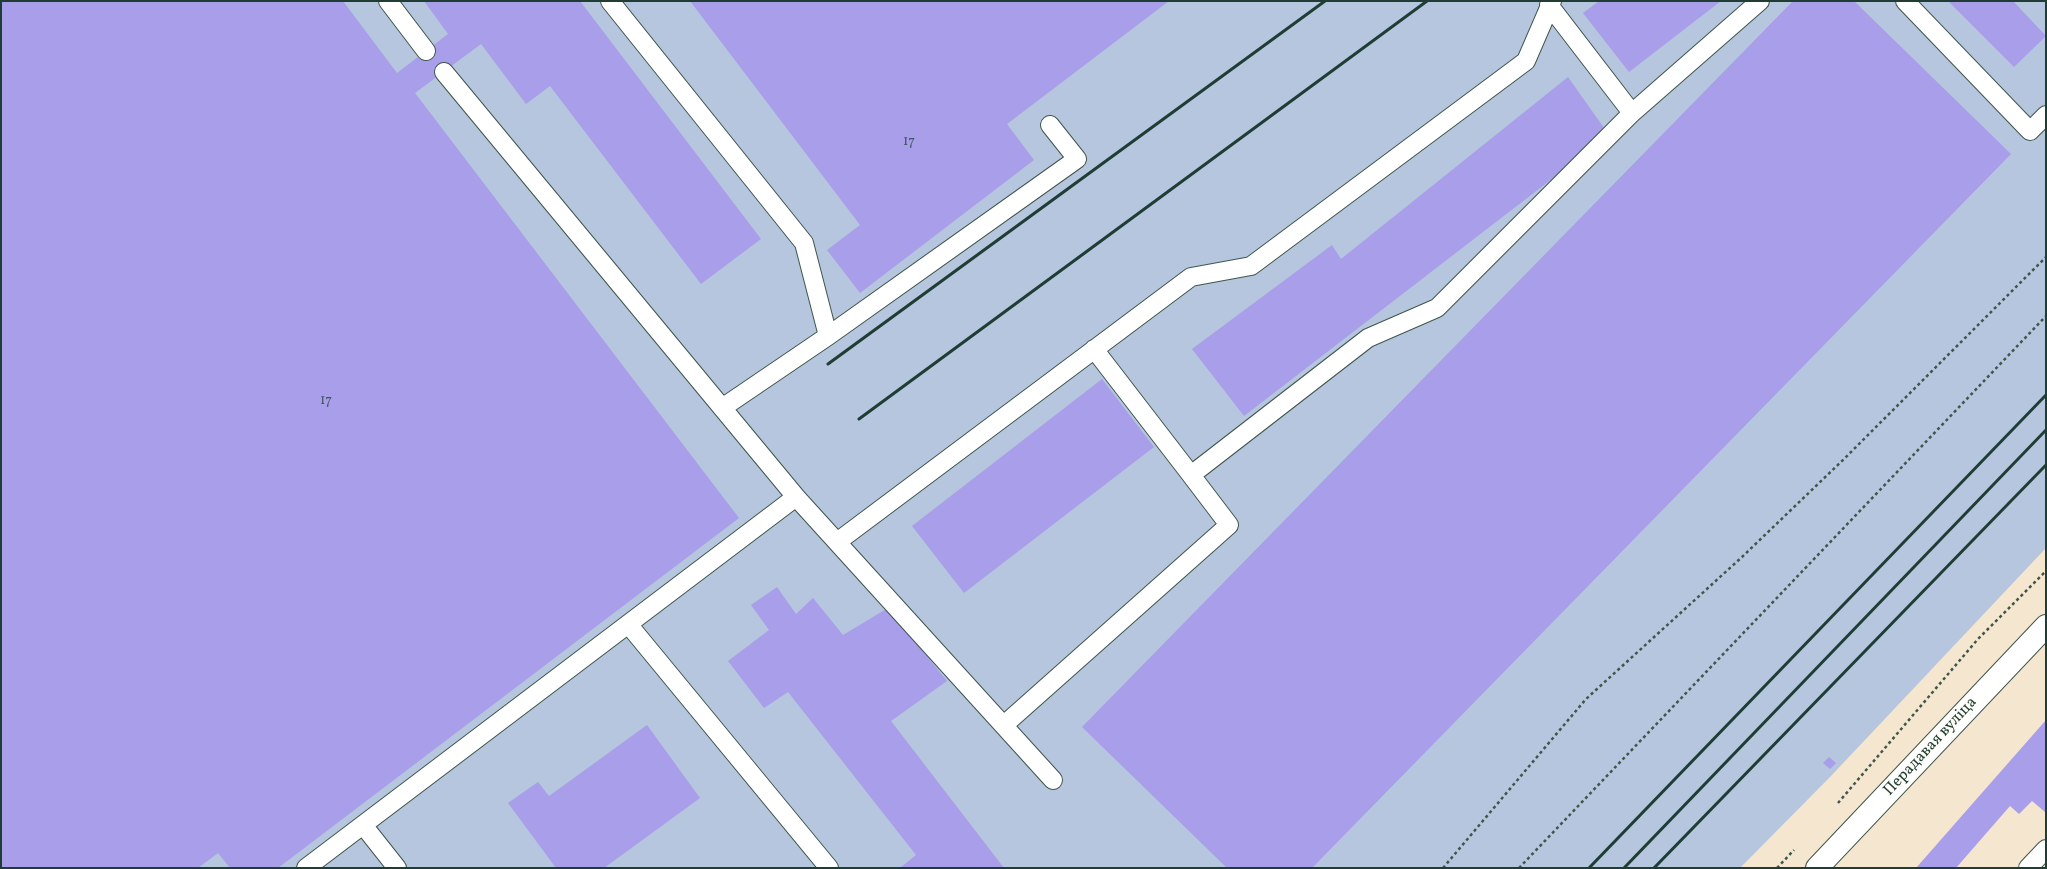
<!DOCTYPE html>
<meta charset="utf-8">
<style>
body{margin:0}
#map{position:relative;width:2047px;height:869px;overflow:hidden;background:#f5e6cf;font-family:Vollkorn,serif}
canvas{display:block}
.frame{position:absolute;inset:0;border:2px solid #1f3d34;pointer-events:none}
</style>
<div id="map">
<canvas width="2047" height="869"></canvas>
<div class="frame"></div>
</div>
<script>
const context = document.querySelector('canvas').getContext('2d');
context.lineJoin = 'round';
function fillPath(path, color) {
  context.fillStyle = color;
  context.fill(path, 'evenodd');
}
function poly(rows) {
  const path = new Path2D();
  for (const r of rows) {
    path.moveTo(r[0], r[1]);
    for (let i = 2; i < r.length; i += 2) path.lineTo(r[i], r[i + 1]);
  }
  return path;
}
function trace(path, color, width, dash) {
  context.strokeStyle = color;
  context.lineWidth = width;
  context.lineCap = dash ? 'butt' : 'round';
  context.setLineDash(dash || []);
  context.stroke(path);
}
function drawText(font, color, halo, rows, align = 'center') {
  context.font = font + ' Vollkorn,serif';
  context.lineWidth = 4;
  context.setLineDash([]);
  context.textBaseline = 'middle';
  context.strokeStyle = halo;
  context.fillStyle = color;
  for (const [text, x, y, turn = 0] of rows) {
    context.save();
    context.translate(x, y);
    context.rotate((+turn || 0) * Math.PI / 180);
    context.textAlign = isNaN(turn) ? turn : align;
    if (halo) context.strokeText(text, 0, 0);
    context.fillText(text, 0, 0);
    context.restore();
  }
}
fillPath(poly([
 [1,1,2046,1,2046,548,1831,776,1740,868,1,868]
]), '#b5c6de');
fillPath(poly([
 [1,1,343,1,397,73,448,34,424,1,580,1,761,239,701,284,550,86,526,104,481,44,415,93,739,518,278,868,230,868,218,853,198,868,1,868],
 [690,1,1169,1,1007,124,1034,160,860,293,827,250,860,225],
 [1599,1,1721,1,1629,72,1583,13],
 [1793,1,1854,1,2011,154,1312,868,1227,868,1082,727],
 [1948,1,2013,1,2046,36,2014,67],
 [1568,77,1609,135,1244,416,1192,349,1332,245,1341,259],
 [1102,379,1154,447,964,593,912,526],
 [777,587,796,614,813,598,843,635,888,608,947,681,891,721,1004,868,900,868,916,855,788,692,764,708,728,661,769,630,751,605],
 [2046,720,2045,812,2032,801,2019,814,2010,806,1956,868,1916,868],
 [647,725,700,798,604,868,556,868,508,803,538,782,549,796],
 [1829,757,1836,763,1830,769,1823,763]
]), '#a99eea');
const service = poly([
 [388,1,426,51],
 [610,1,804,243,828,336],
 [1905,1,2030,131,2046,115],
 [1549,5,1632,113,1760,1],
 [444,72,796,497],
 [1094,349,1191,475,1368,338,1437,308,1632,113],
 [722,408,828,336,1077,159,1050,125],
 [837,542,1191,277,1251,266,1526,61,1552,1],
 [628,624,829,868],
 [1004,725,1229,525,1191,475],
 [363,825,397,868],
 [306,868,796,497,1053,780],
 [2028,868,2046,849]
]);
const minor = poly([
 [1817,868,2046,626]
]);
trace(service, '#3f564b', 20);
trace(minor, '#3f564b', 24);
trace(poly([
 [1838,803,1978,639,2046,571],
 [1443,868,1586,699,1742,557,1844,459,2046,257],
 [1519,868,2046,316],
 [1777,868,1794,850]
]), '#3f564b', 2.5, [3, 3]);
trace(service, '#fff', 18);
trace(minor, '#fff', 22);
trace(poly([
 [828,364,1325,1],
 [859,419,1427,1],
 [1589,868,2046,395],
 [1624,868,2046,430],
 [1654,868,2046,465]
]), '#1f3d34', 3);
drawText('14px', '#425562', null, [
 ["17",909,142],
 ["17",326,401]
]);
drawText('16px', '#1f3d34', '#fdfcf7', [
 ["Перадавая вуліца",1931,747,-47]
]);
</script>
